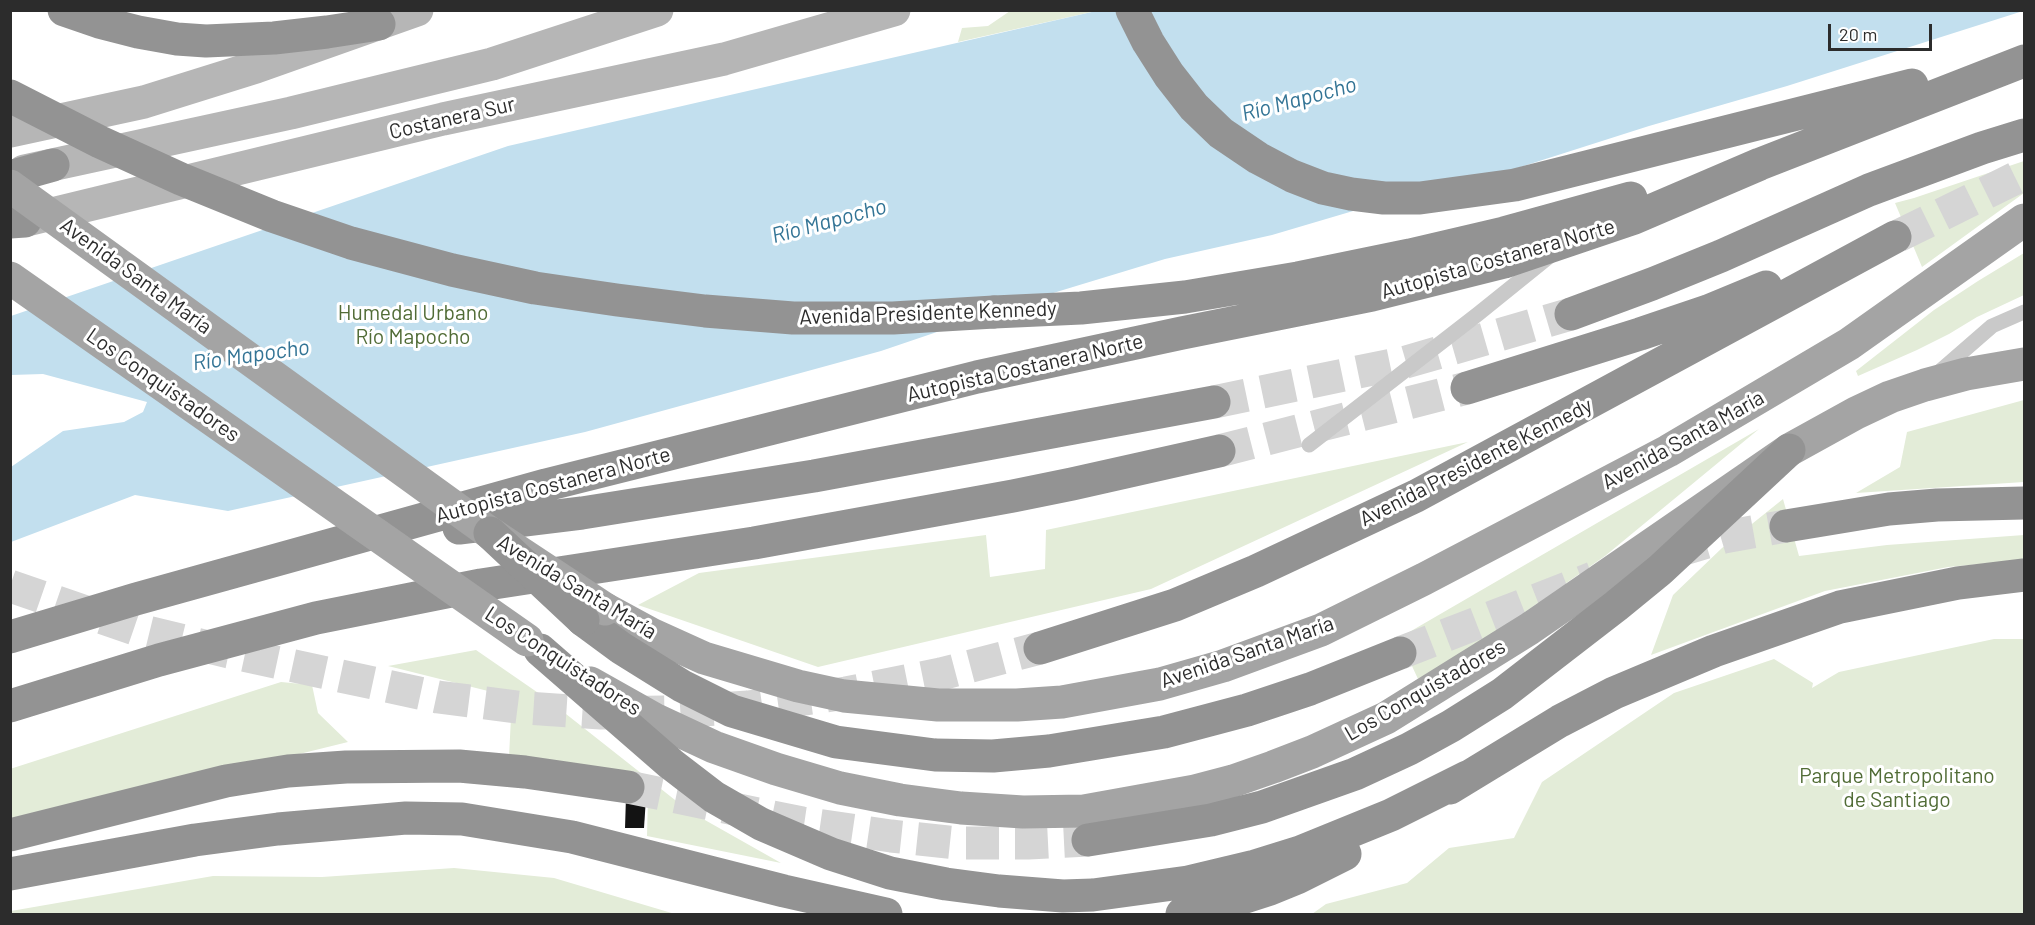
<!DOCTYPE html>
<meta charset="utf-8">
<style>
body{margin:0}
#map{position:relative;width:2035px;height:925px;overflow:hidden;background:#fff;font-family:Barlow,sans-serif}
canvas{display:block}
.frame{position:absolute;inset:0;border:12px solid #2c2c2c;pointer-events:none}
.scale{position:absolute;left:1828px;top:24px;width:104px;height:27px;box-sizing:border-box;border:3px solid #2c2c2c;border-top:0;padding-left:8px;font-size:18px;line-height:21px;white-space:nowrap;color:#2c2c2c;-webkit-text-stroke:4px #fff;paint-order:stroke}
</style>
<div id="map">
<canvas width="2035" height="925"></canvas>
<div class="frame"></div>
<div class="scale">20 m</div>
</div>
<script>
const context = document.querySelector('canvas').getContext('2d');
context.lineJoin = 'round';
function fillPath(path, color) {
  context.fillStyle = color;
  context.fill(path, 'evenodd');
}
function poly(rows) {
  const path = new Path2D();
  for (const r of rows) {
    path.moveTo(r[0], r[1]);
    for (let i = 2; i < r.length; i += 2) path.lineTo(r[i], r[i + 1]);
  }
  return path;
}
function trace(path, color, width, dash) {
  context.strokeStyle = color;
  context.lineWidth = width;
  context.lineCap = dash ? 'butt' : 'round';
  context.setLineDash(dash || []);
  context.stroke(path);
}
function drawText(font, color, halo, rows, align = 'center') {
  context.font = font + ' Barlow,sans-serif';
  context.lineWidth = 6;
  context.setLineDash([]);
  context.textBaseline = 'middle';
  context.strokeStyle = halo;
  context.fillStyle = color;
  for (const [text, x, y, turn = 0] of rows) {
    context.save();
    context.translate(x, y);
    context.rotate((+turn || 0) * Math.PI / 180);
    context.textAlign = isNaN(turn) ? turn : align;
    if (halo) context.strokeText(text, 0, 0);
    context.fillText(text, 0, 0);
    context.restore();
  }
}
fillPath(poly([
 [1010,11,1096,11,958,42,962,28,988,26],
 [2024,161,2024,193,1922,267,1895,203,1914,198],
 [2024,253,2024,295,1977,317,1949,334,1917,350,1858,376,1856,371,1934,310,1978,281],
 [2024,400,2024,482,1856,493,1900,467,1907,432],
 [1759,429,1605,556,1479,644,1418,679,1399,638],
 [1468,442,1151,589,818,667,638,605,699,573,986,535,990,577,1045,569,1046,530],
 [1783,499,1799,556,1887,545,2024,535,2024,560,1948,567,1825,591,1651,655,1673,595,1722,548],
 [1994,639,2024,639,2024,914,1312,914,1326,904,1407,883,1449,848,1514,838,1542,782,1674,693,1774,659,1813,683,1812,688,1839,672],
 [476,650,547,699,689,811,781,863,647,836,648,797,630,795,509,757,512,697,388,666],
 [281,682,312,685,318,713,348,742,11,825,10,769],
 [454,868,554,878,675,914,11,914,11,911,213,876,322,877]
]), '#e3ecd8');
fillPath(poly([
 [1096,11,2023,11,1787,86,1649,126,1508,171,1370,206,1272,235,1165,259,1040,297,881,351,585,432,228,511,135,495,11,542,11,467,63,431,124,422,143,412,147,402,43,374,11,375,11,316,508,146]
]), '#c2dfee');
fillPath(poly([
 [626,797,646,798,644,828,625,828]
]), '#131313');
trace(poly([
 [1898,236,2024,174],
 [1214,402,1406,362,1571,314],
 [1219,451,1467,388],
 [1674,552,1724,537,1786,526],
 [10,586,135,629,229,652,438,697,525,708,601,713,673,712,748,707,846,693,941,674,1040,648],
 [1400,653,1593,578],
 [628,787,802,823,891,836,957,843,1028,843,1088,840]
]), '#d5d5d5', 33, [33, 16]);
trace(poly([
 [1938,373,1992,326,2024,312],
 [1309,445,1478,314,1550,256]
]), '#c9c9c9', 15);
trace(poly([
 [10,131,144,102,256,67,417,10],
 [24,171,291,113,492,64,657,10],
 [27,220,443,119,724,59,894,10]
]), '#b6b6b6', 33);
trace(poly([
 [605,609,651,634,704,658,798,686,844,696,938,705,1017,705,1062,702,1160,684,1223,666,1321,630,1424,579,1668,451,1849,344,2024,220],
 [590,683,654,719,714,747,776,769,840,788,900,800,961,808,1023,812,1084,811,1195,791,1233,781,1273,767,1312,752,1386,718,1529,629,1789,450,1856,413,1890,397,1925,385,1966,374,2024,364]
]), '#a4a4a4', 33);
trace(poly([
 [64,10,99,22,138,32,177,39,206,41,274,38,327,32,379,24],
 [1132,10,1148,42,1169,75,1194,107,1221,133,1258,158,1292,176,1323,188,1351,194,1384,198,1420,198,1515,185,1912,85],
 [10,177,53,165],
 [10,222,25,221],
 [994,312,1081,308,1185,297,1298,278,1410,255,1504,233,1631,198],
 [1571,314,1652,284,1721,256,1869,190,1982,148,2024,135],
 [1467,388,1640,334,1708,311,1766,287],
 [1786,526,1889,509,1937,505,2024,503],
 [459,528,582,513,814,476,1214,402],
 [583,620,621,648,682,686,732,711,836,742,935,755,993,756,1049,751,1164,732,1247,710,1310,689,1400,653],
 [10,637,136,599,546,485,977,377,1182,333,1372,295,1504,262,1634,218,1760,164,2024,61],
 [1040,648,1175,605,1256,571,1416,496,1895,237],
 [540,650,671,764,714,797,761,824,831,854,890,873,946,884,999,891,1063,896,1093,895,1188,882,1255,866,1300,852,1391,815,1467,777],
 [10,706,159,660,316,618,481,585,754,543,1013,496,1072,484,1219,451],
 [1450,788,1560,721,1614,693,1714,651,1840,607,1958,583,2024,575],
 [10,835,226,781,288,771,346,767,459,766,525,772,628,787],
 [1088,840,1211,820,1262,807,1355,774,1409,749,1451,726,1502,694,1616,606,1660,570,1789,450],
 [10,874,195,840,278,829,406,818,462,819,572,837,784,891,886,914],
 [1182,914,1211,908,1270,889,1297,878,1345,854]
]), '#939393', 33);
trace(poly([
 [10,186,490,533,605,609],
 [10,278,527,640]
]), '#a4a4a4', 33);
trace(poly([
 [10,96,100,142,181,179,272,216,351,243,452,270,535,288,617,300,705,311,793,318,893,318,994,312],
 [490,533,583,620]
]), '#939393', 33);
drawText('21px', '#2c2c2c', '#fff', [
 ["Costanera Sur",452,118,-13],
 ["Autopista Costanera Norte",1498,259,-16],
 ["Avenida Santa María",136,276,36],
 ["Avenida Presidente Kennedy",928,313,-2],
 ["Autopista Costanera Norte",1025,368,-13],
 ["Los Conquistadores",163,385,35],
 ["Avenida Santa María",1683,440,-29],
 ["Avenida Presidente Kennedy",1476,462,-27],
 ["Autopista Costanera Norte",553,485,-15],
 ["Avenida Santa María",577,587,31],
 ["Avenida Santa María",1247,652,-19],
 ["Los Conquistadores",563,661,33],
 ["Los Conquistadores",1425,690,-30]
]);
drawText('21px', '#516c36', '#fff', [
 ["Humedal Urbano",413,313],
 ["Río Mapocho",413,337],
 ["Parque Metropolitano",1897,776],
 ["de Santiago",1897,800]
]);
drawText('italic 22px', '#337495', '#fff', [
 ["Río Mapocho",1299,99,-15],
 ["Río Mapocho",829,221,-15],
 ["Río Mapocho",251,355,-8]
]);
</script>
